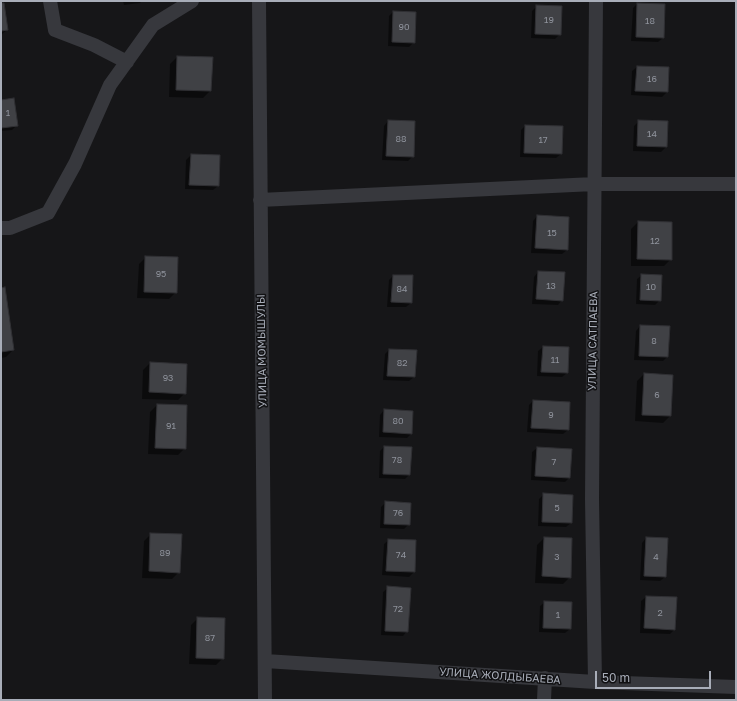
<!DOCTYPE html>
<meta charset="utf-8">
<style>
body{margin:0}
#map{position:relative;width:737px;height:701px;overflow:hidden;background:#161618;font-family:"Golos Text",sans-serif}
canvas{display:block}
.frame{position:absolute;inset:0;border:2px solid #a8adb8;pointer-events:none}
.scale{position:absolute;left:595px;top:671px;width:116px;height:18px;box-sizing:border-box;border:2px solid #a8adb8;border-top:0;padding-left:5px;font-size:12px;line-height:14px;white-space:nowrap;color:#a8adb8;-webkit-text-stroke:3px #111113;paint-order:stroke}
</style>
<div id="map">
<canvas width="737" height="701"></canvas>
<div class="frame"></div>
<div class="scale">50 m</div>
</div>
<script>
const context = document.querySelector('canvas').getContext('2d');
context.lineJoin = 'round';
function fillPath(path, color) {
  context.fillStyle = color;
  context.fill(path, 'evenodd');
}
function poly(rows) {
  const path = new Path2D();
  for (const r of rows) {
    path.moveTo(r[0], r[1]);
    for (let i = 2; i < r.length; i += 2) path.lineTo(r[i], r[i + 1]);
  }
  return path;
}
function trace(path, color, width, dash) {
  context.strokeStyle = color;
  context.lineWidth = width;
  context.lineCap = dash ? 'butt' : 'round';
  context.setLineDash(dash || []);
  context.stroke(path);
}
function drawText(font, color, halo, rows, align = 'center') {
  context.font = font + ' "Golos Text",sans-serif';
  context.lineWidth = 3;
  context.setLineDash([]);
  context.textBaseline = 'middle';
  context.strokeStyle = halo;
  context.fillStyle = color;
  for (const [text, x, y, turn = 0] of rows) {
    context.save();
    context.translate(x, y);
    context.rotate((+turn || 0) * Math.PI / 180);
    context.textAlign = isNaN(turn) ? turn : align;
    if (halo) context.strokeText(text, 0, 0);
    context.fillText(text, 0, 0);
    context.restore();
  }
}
fillPath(poly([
 [123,1,142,1,140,3,124,5],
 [1,4,7,30,1,35],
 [637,4,663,38,658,42,631,41,633,8],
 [537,6,560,34,555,39,531,38,532,11],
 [393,12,414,42,409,47,388,46,389,16],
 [177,57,210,91,203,98,169,97,170,64],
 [637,67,668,68,667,92,662,97,631,95,632,71],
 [1,101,17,125,12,130,1,131],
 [388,121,413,156,408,161,382,160,384,126],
 [639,121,666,147,661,152,633,151,634,126],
 [525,126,561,154,556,158,520,157,521,130],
 [191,155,218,186,213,190,185,189,186,160],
 [537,216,567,250,562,254,531,253,533,221],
 [638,222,671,259,664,266,631,266,631,229],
 [146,257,176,292,169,299,137,298,139,264],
 [538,272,562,300,558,305,532,304,534,277],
 [642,275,660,300,655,305,636,304,637,279],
 [393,276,411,303,406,307,387,307,389,280],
 [1,289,13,350,6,357,1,358],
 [640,326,667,357,663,361,634,360,636,331],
 [543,347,567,373,562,377,537,376,538,351],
 [389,350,414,377,409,381,383,380,385,354],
 [150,363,185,393,178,400,142,399,143,370],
 [644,374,670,416,663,423,635,421,637,381],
 [533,401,568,430,563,434,527,432,529,405],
 [157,405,186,406,185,448,178,455,148,454,150,412],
 [384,410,411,434,407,438,379,437,380,415],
 [384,447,409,475,405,479,379,478,380,451],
 [537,448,569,478,565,482,531,480,532,452],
 [544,494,571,523,566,527,538,526,539,499],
 [386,502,409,524,404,529,380,528,381,507],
 [151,534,179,572,172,579,142,578,144,541],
 [544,538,570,577,563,584,535,583,537,545],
 [646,538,665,577,660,581,640,580,642,543],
 [389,540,415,541,414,572,409,577,382,575,384,544],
 [388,588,407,631,403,636,381,635,383,592],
 [646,597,674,630,670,634,640,633,641,601],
 [545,602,570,629,565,633,539,632,540,606],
 [198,618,223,658,216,665,189,664,191,625]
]), '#0007');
const building = poly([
 [1,3,4,3,8,30,1,31,1,3],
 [637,3,665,4,664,38,636,37,637,3],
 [536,5,562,6,561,35,535,34,536,5],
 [393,11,416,12,415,43,392,42,393,11],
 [177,56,213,57,211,91,176,90,177,56],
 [637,66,669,67,668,92,635,91,637,66],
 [14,98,18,126,1,128,1,100,14,98],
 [388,120,415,121,414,157,386,156,388,120],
 [638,120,668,121,667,147,637,146,638,120],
 [525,125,563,126,562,154,524,153,525,125],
 [191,154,220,155,219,186,189,185,191,154],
 [537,215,569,217,568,250,535,248,537,215],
 [638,221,672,222,672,260,637,259,638,221],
 [145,256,178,257,177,293,144,292,145,256],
 [538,271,565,272,563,301,536,299,538,271],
 [641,274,662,275,661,301,640,300,641,274],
 [393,275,413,275,412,303,391,302,393,275],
 [5,287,14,350,1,352,1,288,5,287],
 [640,325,670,326,668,357,639,356,640,325],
 [543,346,569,347,568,373,541,372,543,346],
 [389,349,417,350,415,377,387,376,389,349],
 [150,362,187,364,186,394,149,392,150,362],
 [644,373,673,375,671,416,642,415,644,373],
 [533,400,570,402,569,430,531,428,533,400],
 [157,404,187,405,186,449,155,448,157,404],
 [384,409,413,411,412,434,383,432,384,409],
 [384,446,412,447,410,475,383,474,384,446],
 [537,447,572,449,570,478,535,476,537,447],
 [543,493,573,495,572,523,542,522,543,493],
 [385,501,411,503,410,525,384,524,385,501],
 [150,533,182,534,180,573,149,571,150,533],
 [544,537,572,538,571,578,542,576,544,537],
 [646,537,668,538,666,577,644,576,646,537],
 [388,539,416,540,415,572,386,571,388,539],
 [387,586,411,588,408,632,385,631,387,586],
 [646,596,677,597,675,630,644,628,646,596],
 [544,601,572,602,571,629,543,628,544,601],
 [197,617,225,618,224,659,196,658,197,617]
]);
fillPath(building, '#404145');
trace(building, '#303034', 1);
trace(poly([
 [50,1,55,30,94,45,127,62],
 [259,1,265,700],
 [260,200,594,184,736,184],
 [1,228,10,228,48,213,75,164,110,85,153,25,192,1],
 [265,661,595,682,736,687],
 [595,682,592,499,596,1],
 [544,700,545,678]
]), '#37383d', 14);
drawText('9px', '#8e929b', null, [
 ["19",549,20],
 ["18",650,21],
 ["90",404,27],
 ["16",652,79],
 ["1",8,113],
 ["14",652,134],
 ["88",401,139],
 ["17",543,140],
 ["15",552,233],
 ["12",655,241],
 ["95",161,274],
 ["13",551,286],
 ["10",651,287],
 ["84",402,289],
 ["8",654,341],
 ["11",555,360],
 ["82",402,363],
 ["93",168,378],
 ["6",657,395],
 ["9",551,415],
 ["80",398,421],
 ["91",171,426],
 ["78",397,460],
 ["7",554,462],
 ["5",557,508],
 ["76",398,513],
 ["89",165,553],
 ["74",401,555],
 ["3",557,557],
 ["4",656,557],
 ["72",398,609],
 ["2",660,613],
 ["1",558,615],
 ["87",210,638]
]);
drawText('11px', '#a8adb8', '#111113', [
 ["УЛИЦА САТПАЕВА",593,341,-89],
 ["УЛИЦА МОМЫШУЛЫ",262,351,-91],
 ["УЛИЦА ЖОЛДЫБАЕВА",500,676,4]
]);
</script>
